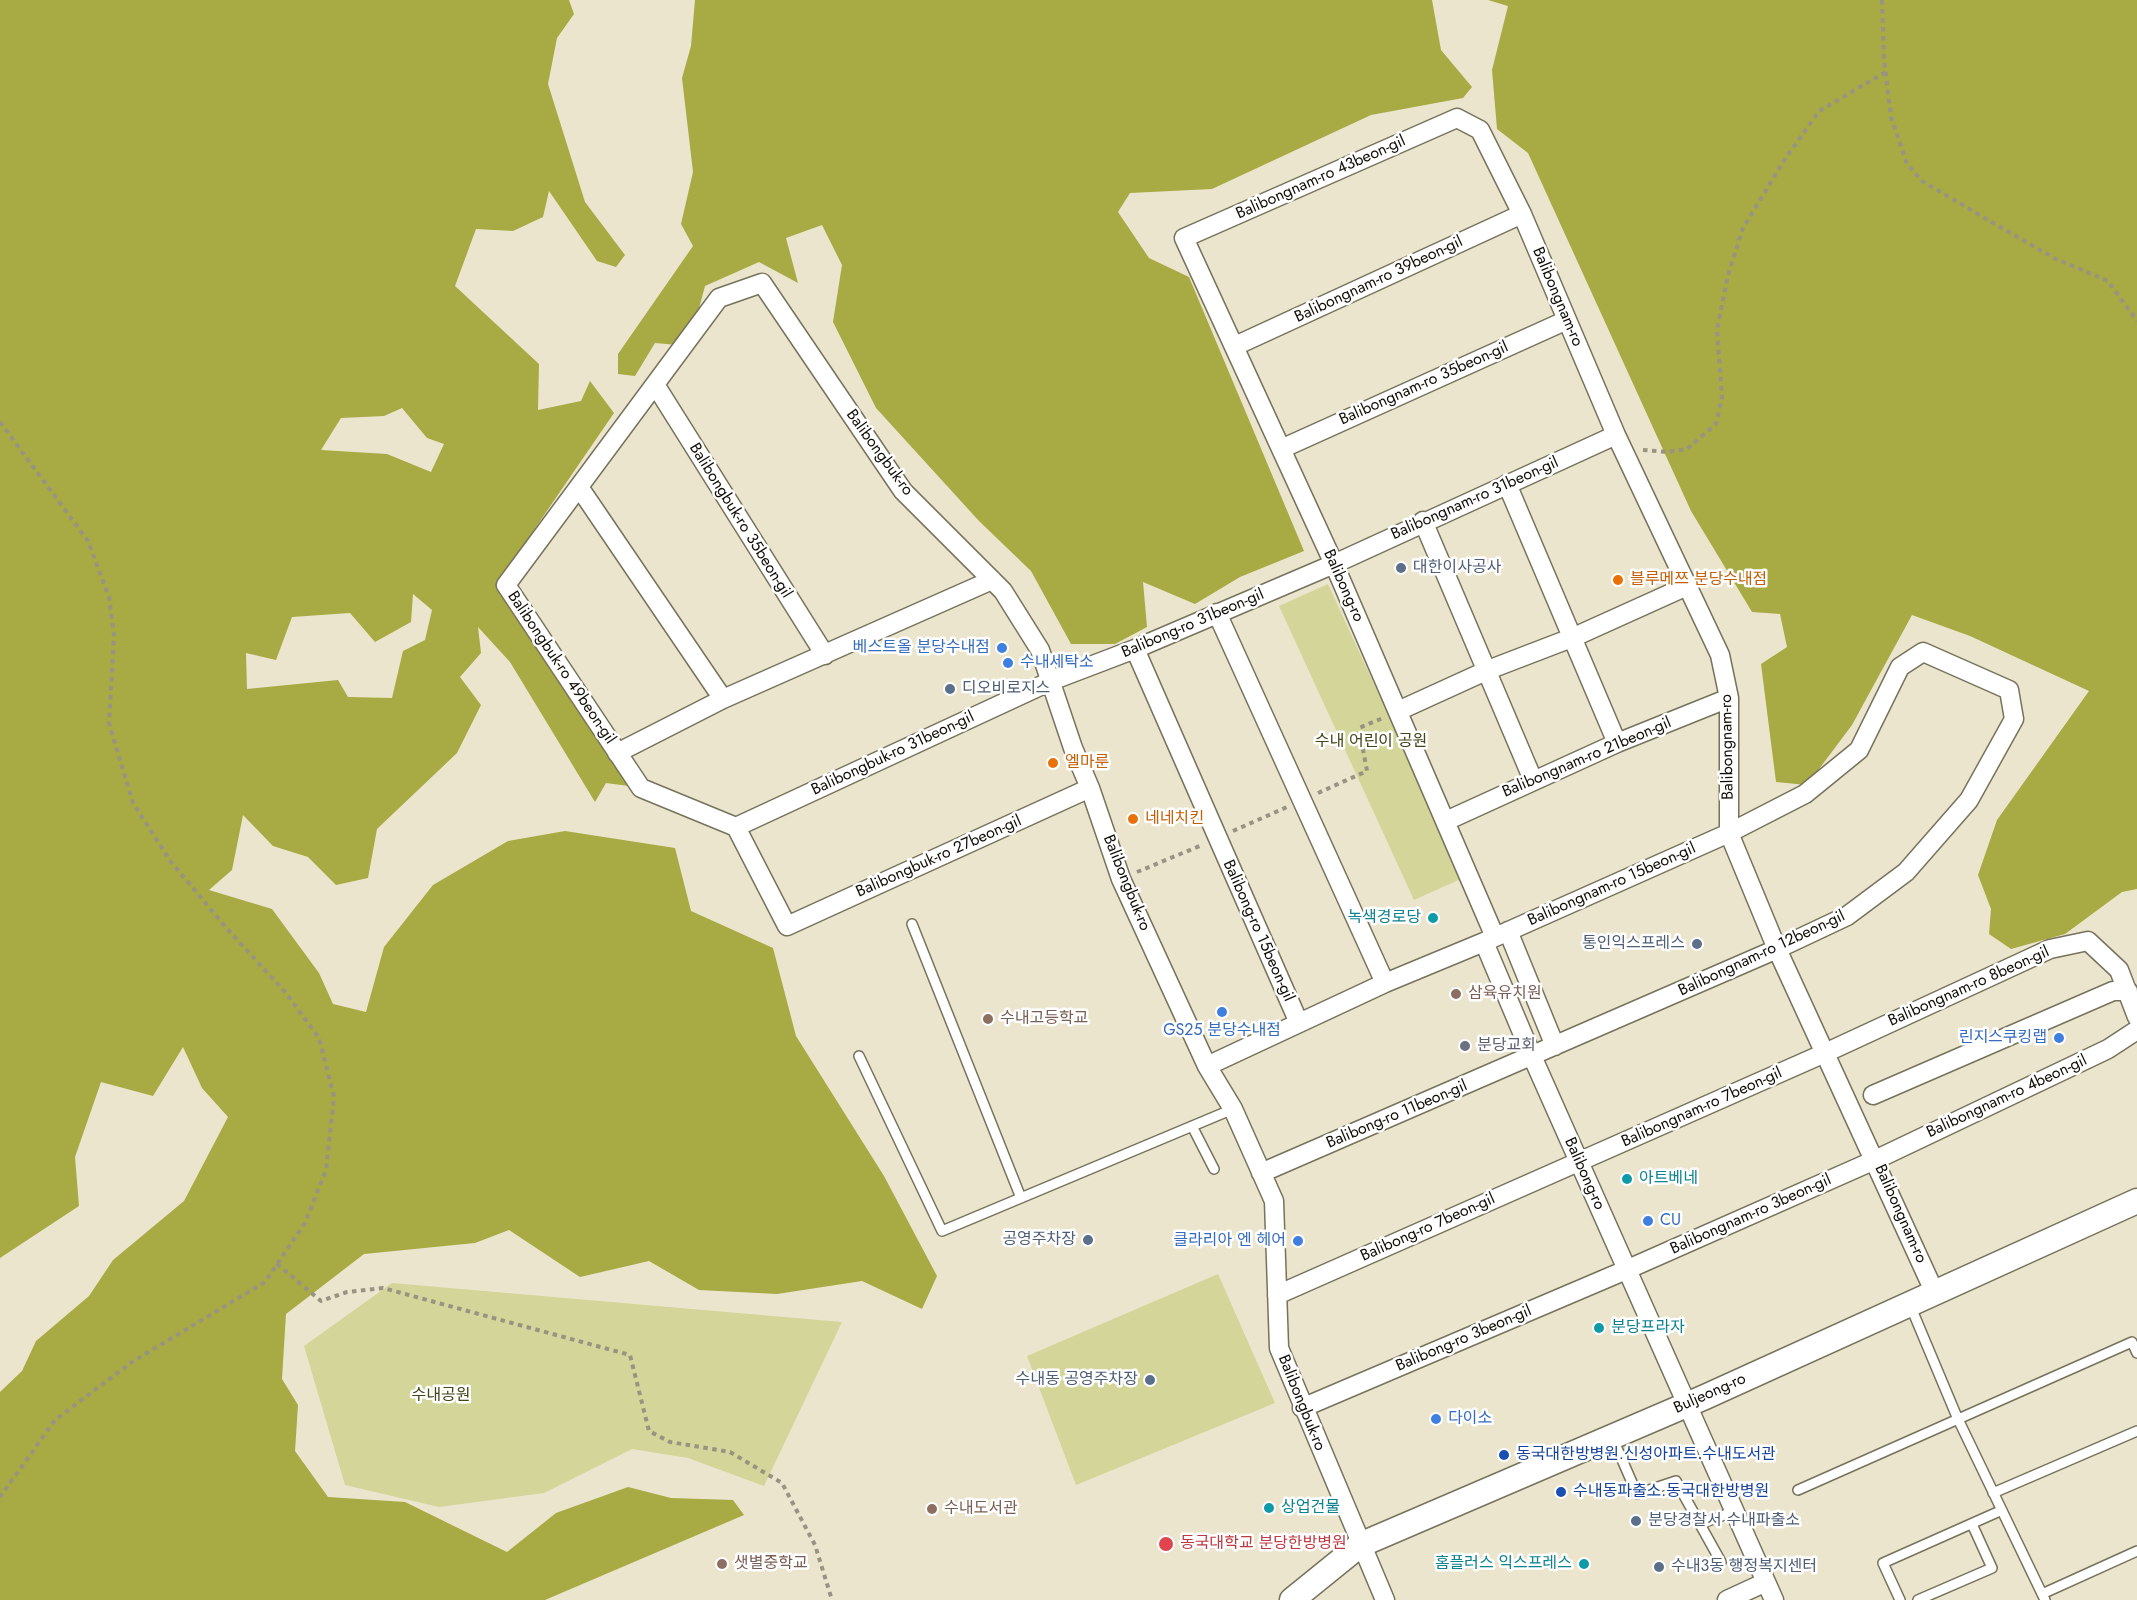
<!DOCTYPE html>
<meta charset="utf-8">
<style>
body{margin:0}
canvas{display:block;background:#ebe5cd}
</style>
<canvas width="2137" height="1600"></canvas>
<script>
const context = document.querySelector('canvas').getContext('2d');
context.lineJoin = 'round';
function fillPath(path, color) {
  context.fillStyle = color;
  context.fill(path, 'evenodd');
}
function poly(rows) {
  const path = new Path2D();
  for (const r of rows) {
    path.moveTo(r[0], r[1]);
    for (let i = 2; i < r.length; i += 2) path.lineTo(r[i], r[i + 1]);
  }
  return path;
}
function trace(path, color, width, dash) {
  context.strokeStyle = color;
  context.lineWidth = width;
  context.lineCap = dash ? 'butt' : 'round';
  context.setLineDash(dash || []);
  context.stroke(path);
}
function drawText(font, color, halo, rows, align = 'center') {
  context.font = font + ' Jost,"Noto Sans KR",sans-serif';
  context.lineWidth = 5;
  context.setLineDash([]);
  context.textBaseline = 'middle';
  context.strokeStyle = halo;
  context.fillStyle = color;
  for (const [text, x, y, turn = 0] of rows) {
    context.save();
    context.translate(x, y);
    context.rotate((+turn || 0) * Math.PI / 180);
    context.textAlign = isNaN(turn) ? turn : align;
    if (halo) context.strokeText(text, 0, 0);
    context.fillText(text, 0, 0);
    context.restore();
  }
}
fillPath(poly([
 [1328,584,1463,878,1414,900,1279,606],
 [1218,1274,1275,1403,1076,1485,1027,1356],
 [392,1283,842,1322,764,1486,688,1458,632,1449,544,1493,439,1507,345,1485,304,1346]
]), '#d3d698');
fillPath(poly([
 [0,0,569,0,574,14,557,38,548,84,585,202,625,255,616,267,597,261,549,191,543,217,513,231,476,229,455,286,539,364,538,410,581,401,590,381,614,413,527,540,508,593,629,786,606,783,595,802,510,662,478,627,481,653,460,677,481,705,457,753,377,829,368,878,336,885,308,857,273,846,243,815,232,870,209,890,272,909,319,973,333,1004,366,1012,384,947,433,885,508,841,565,831,675,848,691,911,773,948,796,1036,884,1176,937,1276,922,1309,862,1281,777,1294,699,1290,649,1261,580,1277,509,1230,475,1243,364,1254,286,1314,282,1379,298,1405,295,1451,328,1497,405,1502,507,1552,556,1513,628,1487,671,1498,733,1500,744,1515,545,1600,0,1600,0,1392,22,1371,36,1341,89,1296,113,1260,184,1201,228,1117,202,1088,183,1047,153,1096,101,1082,75,1157,79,1206,0,1258],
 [402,408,427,438,444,444,431,472,387,454,321,450,341,418,384,416],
 [413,594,432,610,425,640,403,651,392,698,348,697,338,680,247,689,246,653,276,660,292,617,350,613,375,642,411,622],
 [695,0,1432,0,1441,50,1472,87,1463,98,1371,115,1212,189,1130,193,1118,212,1149,258,1189,277,1304,551,1240,577,1195,604,1143,582,1147,627,1115,644,1071,644,1031,571,979,521,876,408,833,322,842,265,822,225,786,238,798,283,759,262,705,286,689,346,655,343,635,376,618,374,618,354,693,246,681,224,693,172,682,78,691,46],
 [1488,0,2137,0,2137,889,2122,892,2065,934,2011,949,1989,934,1991,909,1978,875,1997,820,2089,691,1970,636,1912,615,1852,725,1807,785,1776,782,1761,664,1787,647,1780,614,1752,612,1691,511,1528,153,1497,129,1492,70,1508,6]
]), '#a8aa43');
const lane = poly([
 [912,924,1021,1198],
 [859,1056,942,1231,1233,1109],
 [1192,1126,1214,1169],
 [1910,1305,1957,1417,2045,1600],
 [1613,1439,1637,1494,1676,1481,1721,1562],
 [1798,1490,2132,1342,2137,1353],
 [1993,1493,2137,1431],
 [1700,1524,1735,1511],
 [2042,1594,2137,1551],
 [1900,1600,1883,1563,2000,1511],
 [1918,1600,1992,1568,1972,1524]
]);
const street = poly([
 [1235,346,1522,214],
 [656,386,825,655],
 [1281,449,1567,320],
 [1507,484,1617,743],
 [579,487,723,699],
 [1423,521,1533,780],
 [1217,613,1385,983],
 [1135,649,1299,1023],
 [1398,711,1488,670,1574,637,1687,586],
 [617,753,723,699,992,580],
 [1090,788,787,926,736,827,641,788,506,585,719,298,762,283,903,491,1003,591,1040,650,1073,748,1090,788,1121,879,1207,1066,1233,1109,1274,1201,1279,1348,1385,1600],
 [1446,821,1617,743,1729,698],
 [736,827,1051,681,1135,649,1334,564,1616,435],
 [1508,931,1555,1046],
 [1495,937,1334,564,1184,238,1457,118,1480,130,1522,214,1616,435,1720,655,1729,698,1729,833,1777,949,1934,1291],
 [1484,942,1532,1056,1774,1600],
 [1207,1066,1385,983,1484,942,1729,833,1805,794,1859,750,1900,667,1923,652,2009,690,2014,719,1969,800,1906,872,1847,916,1777,949,1261,1173],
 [1873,1095,2113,991,2128,991],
 [1277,1295,1825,1053,2050,949,2088,941,2119,970,2137,1017],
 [1302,1408,1626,1270,1875,1160,2108,1049,2137,1030],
 [1727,1600,1766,1582]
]);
const secondary = poly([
 [1292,1600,1360,1545,1705,1397,2137,1201]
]);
trace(lane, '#77725c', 12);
trace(street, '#77725c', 21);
trace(secondary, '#77725c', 27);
trace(poly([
 [1882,0,1884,60,1891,117,1907,164,1922,181,1993,223,2056,259,2108,281,2137,321],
 [0,422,88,541,109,597,114,635,109,723,133,803,171,862,229,931,286,993,319,1038,334,1097,326,1170,305,1223,265,1282,132,1362,55,1420,0,1497],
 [1643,450,1668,452,1687,449,1716,424,1722,397,1717,330,1728,275,1743,228,1785,159,1819,111,1886,72],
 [1318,793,1367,771,1359,728,1383,718],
 [1233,831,1287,807],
 [1137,872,1202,845],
 [277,1264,321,1301,347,1292,383,1288,630,1355,649,1431,670,1442,730,1452,782,1483,815,1545,832,1600]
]), '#989382', 4, [4.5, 4.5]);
trace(lane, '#fff', 9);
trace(street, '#fff', 18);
trace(secondary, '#fff', 24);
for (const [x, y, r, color] of [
 [1401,568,6,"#5c6f8a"],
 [1618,580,6,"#e8710a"],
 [1002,648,6,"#3f7fe0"],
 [1008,663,6,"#3f7fe0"],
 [950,689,6,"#5c6f8a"],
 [1053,763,6,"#e8710a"],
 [1133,819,6,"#e8710a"],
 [1433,918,6,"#0f9aa8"],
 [1697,944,6,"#5c6f8a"],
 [1456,994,6,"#8d6e63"],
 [1222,1012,6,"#3f7fe0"],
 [988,1019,6,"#8d6e63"],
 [2059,1038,6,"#3f7fe0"],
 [1465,1046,6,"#6b7280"],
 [1627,1179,6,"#0f9aa8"],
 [1648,1221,6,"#3f7fe0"],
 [1088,1240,6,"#5c6f8a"],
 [1298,1241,6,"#3f7fe0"],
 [1599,1328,6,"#0f9aa8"],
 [1150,1380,6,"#5c6f8a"],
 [1436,1419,6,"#3f7fe0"],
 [1504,1455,6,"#1a4fb4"],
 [1561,1492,6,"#1a4fb4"],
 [1269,1508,6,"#0f9aa8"],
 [932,1509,6,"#8d6e63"],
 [1636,1521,6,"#5c6f8a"],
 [1166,1544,8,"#e0444e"],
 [722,1564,6,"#8d6e63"],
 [1584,1564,6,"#0f9aa8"],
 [1659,1567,6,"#5c6f8a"]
]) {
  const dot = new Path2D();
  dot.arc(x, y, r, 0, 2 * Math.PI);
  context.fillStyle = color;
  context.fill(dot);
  trace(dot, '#fff', 2);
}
drawText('16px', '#0f0d06', '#fff', [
 ["Balibongnam-ro 43beon-gil",1321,178,-24],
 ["Balibongnam-ro 39beon-gil",1379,280,-25],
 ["Balibongnam-ro",1557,297,67],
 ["Balibongnam-ro 35beon-gil",1424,384,-24],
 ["Balibongbuk-ro",879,453,54],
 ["Balibongnam-ro 31beon-gil",1475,499,-24],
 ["Balibongbuk-ro 35beon-gil",740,521,58],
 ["Balibong-ro",1343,586,66],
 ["Balibong-ro 31beon-gil",1193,624,-23],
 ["Balibongbuk-ro 49beon-gil",561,668,56],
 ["Balibongnam-ro",1728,747,-91],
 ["Balibongbuk-ro 31beon-gil",893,754,-25],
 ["Balibongnam-ro 21beon-gil",1587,758,-23],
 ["Balibongbuk-ro 27beon-gil",939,857,-24],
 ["Balibongbuk-ro",1126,883,68],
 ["Balibongnam-ro 15beon-gil",1612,885,-24],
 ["Balibong-ro 15beon-gil",1258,931,66],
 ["Balibongnam-ro 12beon-gil",1762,954,-25],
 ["Balibongnam-ro 8beon-gil",1969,987,-24],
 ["Balibongnam-ro 4beon-gil",2007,1097,-25],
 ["Balibongnam-ro 7beon-gil",1702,1108,-24],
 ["Balibong-ro 11beon-gil",1397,1115,-23],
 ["Balibong-ro",1584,1174,66],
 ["Balibongnam-ro",1900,1214,66],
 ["Balibongnam-ro 3beon-gil",1751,1215,-24],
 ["Balibong-ro 7beon-gil",1428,1228,-24],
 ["Balibong-ro 3beon-gil",1464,1339,-23],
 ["Buljeong-ro",1710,1394,-24],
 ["Balibongbuk-ro",1301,1403,68]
]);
drawText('16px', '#4e5e75', '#fff', [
 ["대한이사공사",1413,568],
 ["디오비로지스",962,689],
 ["통인익스프레스",1685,944,"right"],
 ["공영주차장",1076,1240,"right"],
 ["수내동 공영주차장",1138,1380,"right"],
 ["분당경찰서 수내파출소",1648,1521],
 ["수내3동 행정복지센터",1671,1567]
], 'left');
drawText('16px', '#c56008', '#fff', [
 ["블루메쯔 분당수내점",1630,580],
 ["엘마룬",1065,763],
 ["네네치킨",1145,819]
], 'left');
drawText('16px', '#366cbe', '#fff', [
 ["베스트올 분당수내점",990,648],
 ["수내세탁소",1020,663,"left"],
 ["GS25 분당수내점",1222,1031,"center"],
 ["린지스쿠킹랩",2047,1038],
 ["CU",1660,1221,"left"],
 ["클라리아 엔 헤어",1286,1241],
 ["다이소",1448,1419,"left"]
], 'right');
drawText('16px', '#44451a', '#fff', [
 ["수내 어린이 공원",1371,742],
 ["수내공원",441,1396]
]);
drawText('16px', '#0d838f', '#fff', [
 ["녹색경로당",1421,918,"right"],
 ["아트베네",1639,1179],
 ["분당프라자",1611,1328],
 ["상업건물",1281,1508],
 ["홈플러스 익스프레스",1572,1564,"right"]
], 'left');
drawText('16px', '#785e54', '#fff', [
 ["삼육유치원",1468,994],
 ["수내고등학교",1000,1019],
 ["수내도서관",944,1509],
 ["샛별중학교",734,1564]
], 'left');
drawText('16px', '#5b616d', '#fff', [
 ["분당교회",1477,1046]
], 'left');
drawText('16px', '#164399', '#fff', [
 ["동국대한방병원.신성아파트.수내도서관",1516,1455],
 ["수내동파출소.동국대한방병원",1573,1492]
], 'left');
drawText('16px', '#be3a42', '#fff', [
 ["동국대학교 분당한방병원",1180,1544]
], 'left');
</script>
